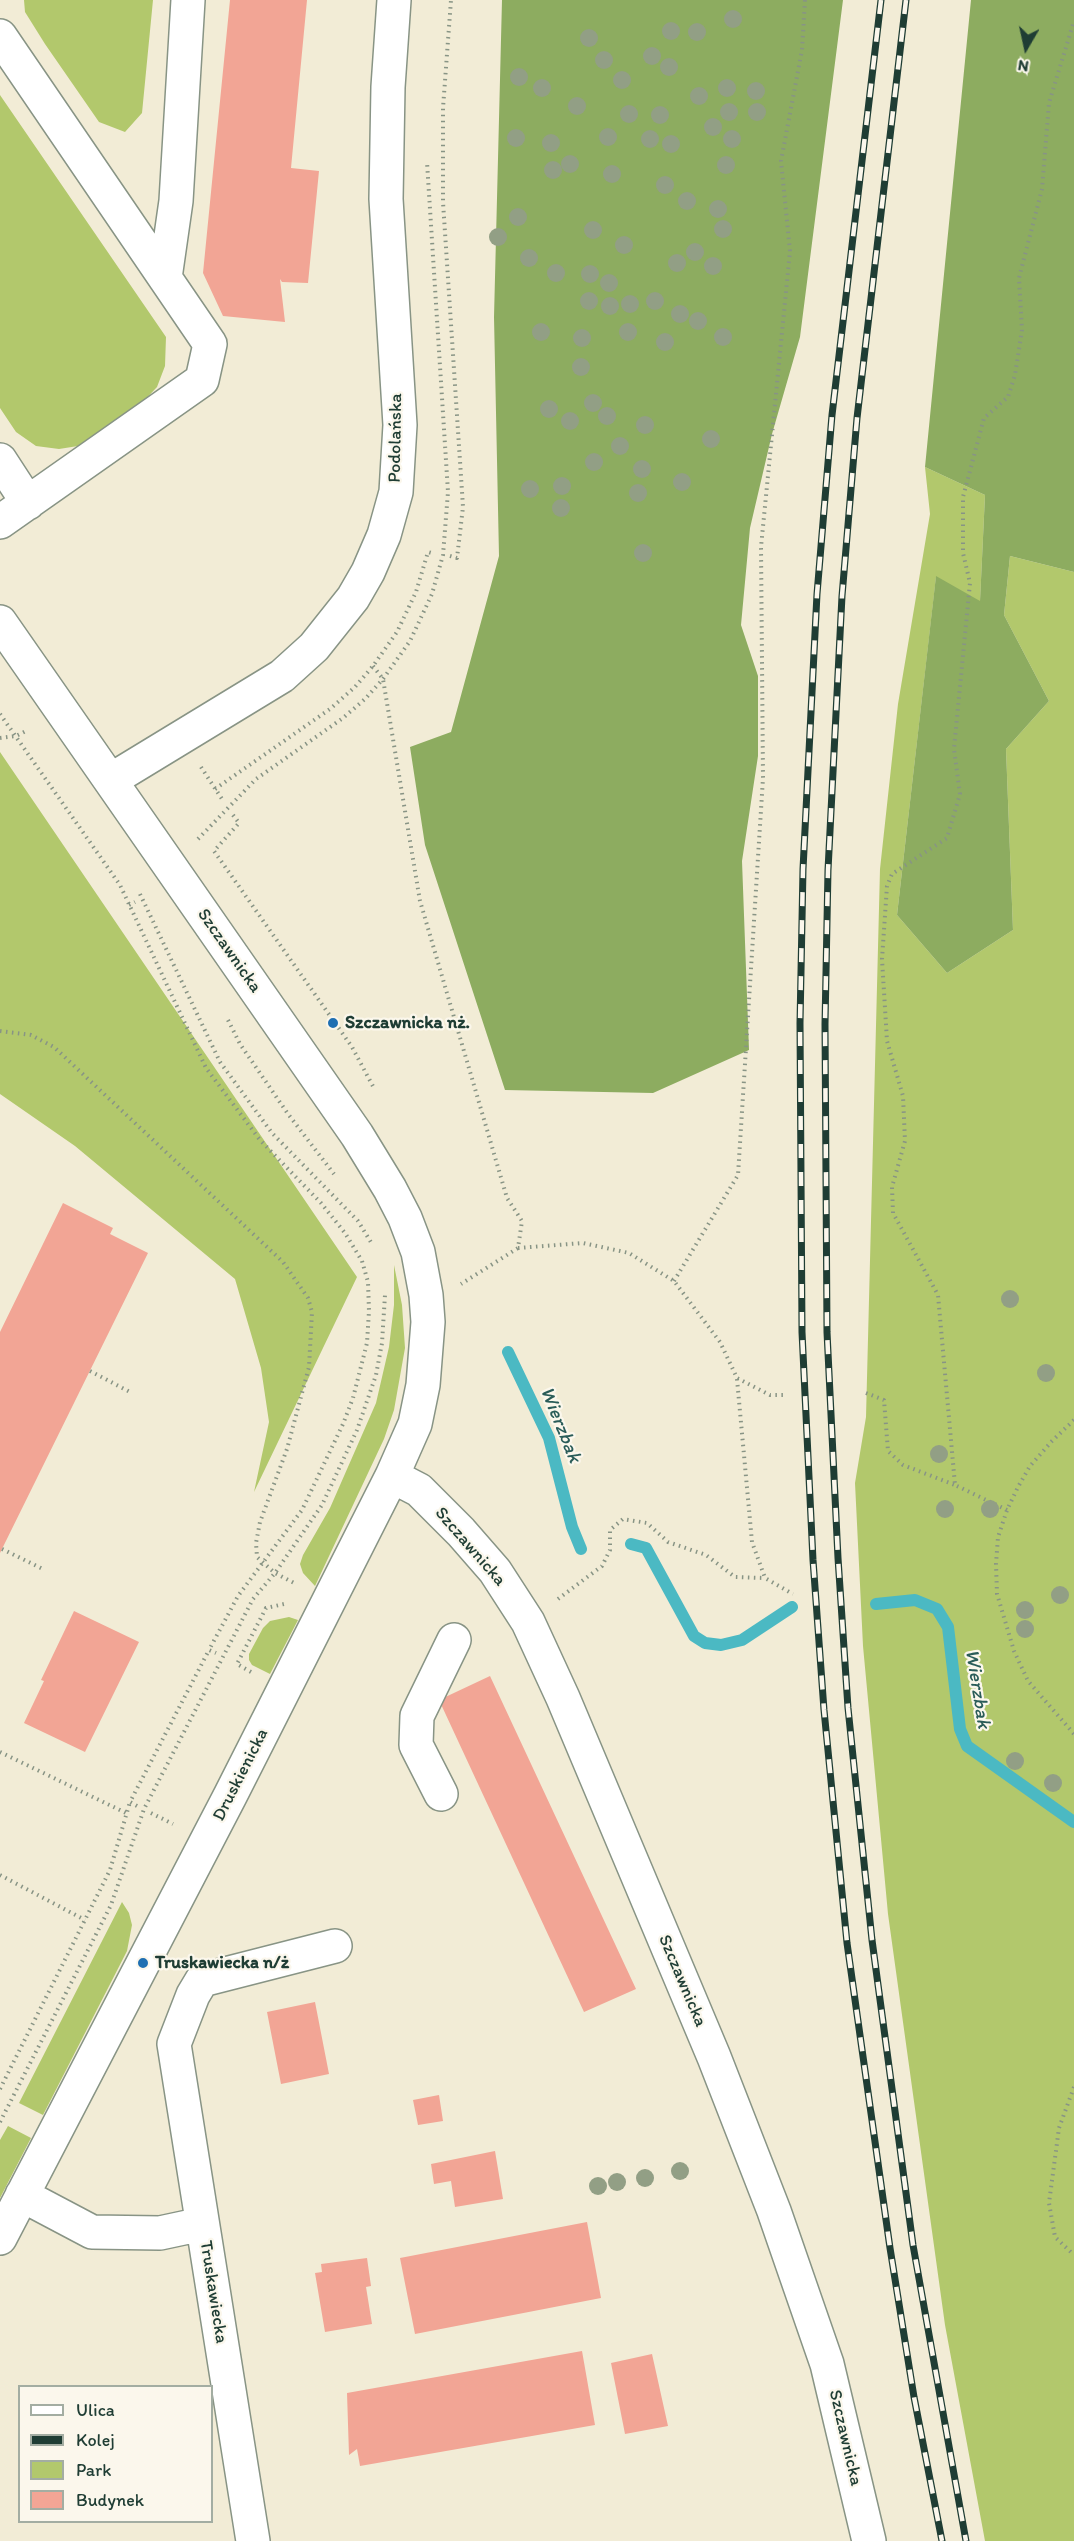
<!DOCTYPE html>
<meta charset="utf-8">
<style>
body{margin:0}
#map{position:relative;width:1074px;height:2541px;overflow:hidden;background:#f2ecd6;font-family:Itim,sans-serif}
canvas{display:block}
.legend{position:absolute;left:18px;top:2385px;width:195px;height:138px;box-sizing:border-box;background:#fbf7ec;border:2px solid #a3ada2;margin:0;padding:8px 10px;list-style:none;font-size:18px;color:#1f3d34}
.legend li{display:flex;align-items:center;gap:12px;height:30px}
.legend b{width:30px;border:2px solid #a3ada2}
.north{position:absolute;left:996px;top:18px;width:60px;height:60px;-webkit-text-stroke:4px #fbf7ec;paint-order:stroke;rotate:189deg;font-size:16px;font-weight:700;line-height:24px;text-align:center;color:#1f3d34}
.north::after{content:'';display:block;margin:auto;width:21px;height:27px;background:#1f3d34;clip-path:polygon(50% 0,100% 100%,50% 72%,0 100%)}
</style>
<div id="map">
<canvas width="1074" height="2541"></canvas>
<ul class="legend">
<li><b style="height:8px;background:#fff"></b>Ulica</li>
<li><b style="height:8px;background:#1f3d34"></b>Kolej</li>
<li><b style="height:16px;background:#b2c86c"></b>Park</li>
<li><b style="height:16px;background:#f2a595"></b>Budynek</li>
</ul>
<div class="north">N</div>
</div>
<script>
const context = document.querySelector('canvas').getContext('2d');
context.lineJoin = 'round';
function fillPath(path, color) {
  context.fillStyle = color;
  context.fill(path, 'evenodd');
}
function poly(rows) {
  const path = new Path2D();
  for (const r of rows) {
    path.moveTo(r[0], r[1]);
    for (let i = 2; i < r.length; i += 2) path.lineTo(r[i], r[i + 1]);
  }
  return path;
}
function trace(path, color, width, dash) {
  context.strokeStyle = color;
  context.lineWidth = width;
  context.lineCap = dash ? 'butt' : 'round';
  context.setLineDash(dash || []);
  context.stroke(path);
}
function drawText(font, color, halo, rows, align = 'center') {
  context.font = font + ' Itim,sans-serif';
  context.lineWidth = 4.5;
  context.setLineDash([]);
  context.textBaseline = 'middle';
  context.strokeStyle = halo;
  context.fillStyle = color;
  for (const [text, x, y, turn = 0] of rows) {
    context.save();
    context.translate(x, y);
    context.rotate((+turn || 0) * Math.PI / 180);
    context.textAlign = isNaN(turn) ? turn : align;
    if (halo) context.strokeText(text, 0, 0);
    context.fillText(text, 0, 0);
    context.restore();
  }
}
fillPath(poly([
 [24,0,153,0,142,113,125,132,99,122,45,44,25,12],
 [0,95,166,337,165,366,157,387,142,403,78,446,59,449,36,446,16,432,0,408],
 [925,467,985,495,980,602,936,577,897,915,947,973,1013,930,1006,749,1049,701,1004,615,1010,556,1074,572,1074,2541,985,2541,945,2325,888,1914,863,1646,855,1483,866,1417,880,869,898,704,930,514],
 [0,752,357,1277,254,1492,269,1422,261,1368,235,1279,75,1146,0,1094],
 [394,1265,402,1305,405,1348,394,1410,384,1439,315,1586,303,1573,300,1564,303,1555,330,1508,376,1403,389,1347,394,1305],
 [289,1617,298,1620,270,1674,252,1665,249,1660,249,1654,263,1628,270,1621],
 [122,1902,129,1913,132,1925,127,1951,43,2115,19,2103],
 [8,2126,31,2138,0,2198,0,2140]
]), '#b2c86c');
fillPath(poly([
 [502,0,843,0,800,337,772,434,750,528,741,625,758,676,758,756,742,861,749,1050,653,1093,505,1090,425,845,410,747,451,732,499,556,494,317],
 [971,0,1074,0,1074,572,1010,556,1004,615,1049,701,1006,749,1013,930,947,973,897,915,936,576,980,601,985,495,925,467]
]), '#8dac60');
trace(poly([
 [508,1352,549,1438,572,1527,581,1549],
 [631,1544,646,1548,694,1636,705,1643,721,1645,742,1640,792,1607],
 [876,1604,915,1600,937,1609,948,1627,960,1729,967,1746,1074,1822]
]), '#4bb9c3', 12);
fillPath(poly([
 [230,0,307,0,291,168,319,171,308,283,282,282,280,279,285,322,223,316,203,273],
 [63,1203,113,1228,110,1234,148,1253,0,1553,0,1332],
 [74,1611,139,1642,85,1752,24,1723,44,1681,41,1680],
 [490,1676,636,1989,584,2012,439,1700],
 [315,2002,329,2074,281,2084,267,2012],
 [439,2095,443,2121,418,2125,413,2100],
 [495,2151,503,2199,455,2207,451,2181,434,2184,431,2164],
 [587,2222,601,2298,415,2334,400,2258],
 [367,2258,371,2286,366,2287,372,2324,325,2332,315,2273,322,2272,321,2264],
 [582,2351,595,2425,360,2466,357,2449,349,2455,347,2393],
 [652,2354,668,2426,625,2434,611,2363]
]), '#f2a595');
const minor = poly([
 [0,36,210,344,202,380,0,522],
 [165,278,176,201,188,0],
 [0,460,28,503],
 [0,622,357,1135,390,1189,405,1218,418,1252,426,1295,428,1322,423,1385,415,1424,392,1476,230,1796,0,2238],
 [111,780,282,676,314,647,353,598,368,572,384,535,396,492,400,425,386,199,388,87,394,0],
 [392,1476,419,1490,461,1532,495,1571,528,1622,563,1698,714,2057,774,2211,827,2364,869,2541],
 [441,1794,416,1745,417,1716,454,1640],
 [22,2195,92,2232,160,2233,202,2224],
 [253,2541,174,2044,193,1995,202,1980,335,1946]
]);
trace(minor, '#889485', 36);
trace(poly([
 [450,556,457,558,463,507,443,202,443,108,451,0],
 [373,666,383,679,420,901,507,1198,522,1221,518,1248,461,1284],
 [0,714,120,885,206,1068,260,1140,321,1203,345,1233,362,1261,368,1282,369,1311,367,1343,353,1398,343,1424,302,1510,238,1596,209,1650],
 [0,738,16,736,28,730],
 [201,767,224,802],
 [215,789,330,709,355,687,373,666,397,632,416,592,428,552,435,554],
 [233,815,239,823,214,851,352,1047,375,1090],
 [198,839,256,779,343,718,365,699,383,679,410,641,432,594,443,555,448,492,427,162],
 [140,894,220,1062,272,1133,358,1221,372,1244],
 [129,905,135,902],
 [228,1020,240,1044,288,1114,334,1174],
 [0,1031,31,1035,54,1047,283,1262,308,1298,312,1312,309,1367,287,1449,260,1522,256,1543,257,1557,275,1573,296,1584],
 [518,1248,583,1243,629,1253,674,1281,720,1342,737,1378,770,1395,783,1395],
 [674,1281,738,1175,763,778,761,547,790,251,781,161,802,50,805,0],
 [90,1371,132,1393],
 [737,1379,752,1542,765,1578,793,1594],
 [866,1393,884,1400,888,1451,903,1465,955,1485],
 [1074,1420,1052,1441,1030,1466,1018,1487,1007,1510,998,1537,996,1564,997,1594,1014,1651,1028,1681,1074,1734],
 [1007,1510,955,1485,938,1295,893,1213,892,1187,905,1141,903,1096,887,1041,882,959,887,886,892,874,947,838,960,794,954,749,970,583,963,553,963,497,984,418,1008,397,1015,375,1022,330,1019,278,1042,189,1049,103,1074,21],
 [2,1549,45,1570],
 [558,1599,602,1566,610,1550,610,1530,623,1519,647,1523,668,1542,706,1555,735,1577,765,1578],
 [251,1672,237,1664,266,1608,284,1604],
 [0,1752,126,1813],
 [137,1806,130,1802,209,1650,216,1653],
 [151,1813,173,1824],
 [0,1875,85,1920],
 [1074,2087,1059,2128,1049,2203,1055,2237,1074,2255],
 [0,2089,110,1870,130,1802],
 [0,2122,111,1905,144,1809,253,1599,275,1573,322,1505,357,1430,376,1375,382,1343,385,1295]
]), '#889485', 4, [1.5, 4.5]);
trace(minor, '#fff', 33);
const rail = poly([
 [881,0,832,415,817,594,803,869,800,1023,802,1332,813,1560,824,1710,847,1943,890,2248,914,2397,942,2541],
 [906,0,857,418,842,596,828,870,825,1024,827,1332,838,1558,848,1708,872,1940,913,2245,966,2541]
]);
trace(rail, '#1f3d34', 7);
trace(rail, '#fbf7ec', 4.5, [14]);
context.fillStyle = '#929f85';
for (const [x, y] of [
 [733,19],
 [671,31],
 [697,32],
 [589,38],
 [652,56],
 [604,60],
 [669,67],
 [519,77],
 [622,80],
 [542,88],
 [727,88],
 [756,91],
 [699,96],
 [577,106],
 [729,112],
 [757,112],
 [629,114],
 [660,115],
 [713,127],
 [608,137],
 [516,138],
 [650,139],
 [732,139],
 [551,143],
 [671,144],
 [570,164],
 [726,165],
 [553,170],
 [612,174],
 [665,185],
 [687,201],
 [718,209],
 [518,217],
 [723,229],
 [593,230],
 [498,237],
 [624,245],
 [695,252],
 [529,258],
 [677,263],
 [713,266],
 [556,273],
 [590,274],
 [609,283],
 [589,301],
 [655,301],
 [630,304],
 [610,306],
 [680,314],
 [698,321],
 [541,332],
 [628,332],
 [723,337],
 [582,338],
 [665,342],
 [581,367],
 [593,403],
 [549,409],
 [607,416],
 [570,421],
 [645,425],
 [711,439],
 [620,446],
 [594,462],
 [642,469],
 [682,482],
 [562,486],
 [530,489],
 [638,493],
 [561,508],
 [643,553],
 [1010,1299],
 [1046,1373],
 [939,1454],
 [945,1509],
 [990,1509],
 [1060,1595],
 [1025,1610],
 [1025,1629],
 [1015,1761],
 [1053,1783],
 [680,2171],
 [645,2178],
 [617,2182],
 [598,2186]
]) {
  context.beginPath();
  context.arc(x, y, 9, 0, 2 * Math.PI);
  context.fill();
}
for (const [x, y, r, color] of [
 [333,1023,6,"#1f6fb2"],
 [143,1963,6,"#1f6fb2"]
]) {
  const dot = new Path2D();
  dot.arc(x, y, r, 0, 2 * Math.PI);
  context.fillStyle = color;
  context.fill(dot);
  trace(dot, '#fbf7ec', 2);
}
drawText('18px', '#1f3d34', '#fbf7ec', [
 ["Podolańska",396,438,-89],
 ["Szczawnicka",229,951,55],
 ["Szczawnicka",470,1547,49],
 ["Druskienicka",241,1775,-63],
 ["Szczawnicka",682,1981,67],
 ["Truskawiecka",213,2292,81],
 ["Szczawnicka",845,2438,77]
]);
drawText('bold 18px', '#1f3d34', '#fbf7ec', [
 ["Szczawnicka nż.",345,1023],
 ["Truskawiecka n/ż",155,1963]
], 'left');
drawText('italic 20px', '#2a5c58', '#fbf7ec', [
 ["Wierzbak",560,1425,68],
 ["Wierzbak",977,1689,81]
]);
</script>
